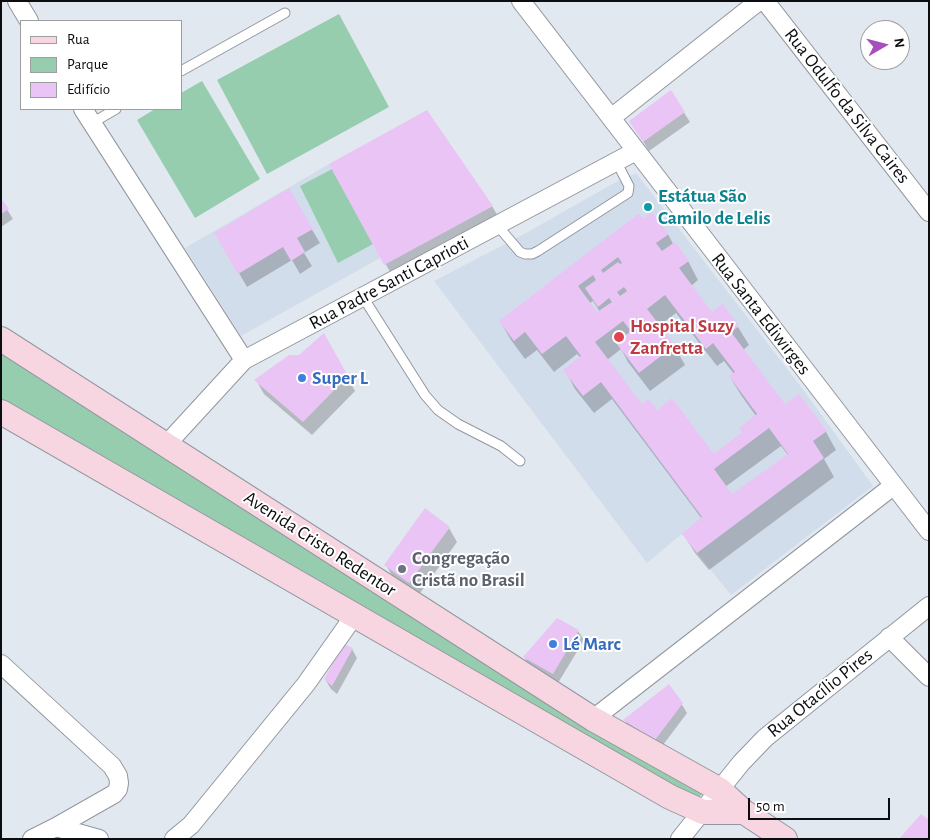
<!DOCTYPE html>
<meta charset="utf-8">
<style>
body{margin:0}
#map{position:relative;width:930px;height:840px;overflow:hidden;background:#e2e8f0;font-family:"Alegreya Sans",sans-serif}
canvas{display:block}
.frame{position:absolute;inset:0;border:2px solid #0b0d10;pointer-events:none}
.legend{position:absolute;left:20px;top:20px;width:162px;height:90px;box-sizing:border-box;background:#fff;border:1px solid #9d9e9f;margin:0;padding:6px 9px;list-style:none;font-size:15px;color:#0b0d10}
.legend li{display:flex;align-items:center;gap:10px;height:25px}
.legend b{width:25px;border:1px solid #9d9e9f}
.north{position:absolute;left:860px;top:20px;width:50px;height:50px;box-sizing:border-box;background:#fff;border:1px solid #9d9e9f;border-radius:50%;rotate:82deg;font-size:14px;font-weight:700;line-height:20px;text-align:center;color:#0b0d10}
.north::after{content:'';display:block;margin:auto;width:18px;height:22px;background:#a64fbd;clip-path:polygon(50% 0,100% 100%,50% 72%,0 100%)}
.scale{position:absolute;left:748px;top:798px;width:142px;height:22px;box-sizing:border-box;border:2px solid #0b0d10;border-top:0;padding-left:6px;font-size:15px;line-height:18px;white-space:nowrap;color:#0b0d10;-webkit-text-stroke:4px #fff;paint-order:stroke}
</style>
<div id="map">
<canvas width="930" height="840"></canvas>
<div class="frame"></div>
<ul class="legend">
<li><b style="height:6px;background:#f7d6e1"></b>Rua</li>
<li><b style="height:14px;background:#96cdaf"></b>Parque</li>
<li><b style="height:14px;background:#eac4f5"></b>Edifício</li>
</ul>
<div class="north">N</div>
<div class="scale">50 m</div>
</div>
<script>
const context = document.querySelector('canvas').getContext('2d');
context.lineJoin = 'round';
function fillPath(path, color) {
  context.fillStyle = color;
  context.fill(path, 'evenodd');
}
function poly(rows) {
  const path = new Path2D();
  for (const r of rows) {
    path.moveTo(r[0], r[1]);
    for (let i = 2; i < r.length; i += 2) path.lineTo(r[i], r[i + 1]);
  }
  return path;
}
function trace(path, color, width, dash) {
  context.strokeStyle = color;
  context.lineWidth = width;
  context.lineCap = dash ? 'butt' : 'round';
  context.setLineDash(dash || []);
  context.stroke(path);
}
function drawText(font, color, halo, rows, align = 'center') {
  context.font = font + ' "Alegreya Sans",sans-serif';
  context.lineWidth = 4;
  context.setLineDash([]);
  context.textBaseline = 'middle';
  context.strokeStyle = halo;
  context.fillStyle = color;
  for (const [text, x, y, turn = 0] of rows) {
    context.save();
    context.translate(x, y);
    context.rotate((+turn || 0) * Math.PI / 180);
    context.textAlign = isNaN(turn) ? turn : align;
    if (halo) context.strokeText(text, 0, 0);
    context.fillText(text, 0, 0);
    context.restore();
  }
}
fillPath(poly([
 [329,164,380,258,241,336,185,248],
 [636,173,805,392,873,486,731,595,682,534,647,563,434,281,526,233,614,183]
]), '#d2ddeb');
fillPath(poly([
 [339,14,389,107,267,174,217,80],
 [202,81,260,179,195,218,137,120,155,109,181,109,181,93],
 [332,169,373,244,338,263,300,186],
 [1,349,705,790,695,803,1,407]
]), '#96cdaf');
fillPath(poly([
 [670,91,690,122,649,151,636,130],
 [331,164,492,206,503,225,396,283],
 [288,190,320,243,304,253,312,266,300,274,292,260,247,287,216,233],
 [1,200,13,219,1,227],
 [638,216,668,234,673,244,688,261,698,280,691,286,711,314,722,305,738,327,749,345,743,350,785,406,826,432,836,450,824,459,834,477,709,570,695,553,684,535,702,519,612,399,594,413,575,389,565,370,581,358,577,354,554,372,537,350,525,359,511,340,500,321],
 [593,301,600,312,597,314,590,303],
 [676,313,717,366,724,361,734,374,730,377,741,395,756,416,744,433,714,455,657,412,642,406,607,360,621,349,628,362,650,391,685,365,674,346,659,326],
 [781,446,788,455,732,496,725,487],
 [324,335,355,391,312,435,264,394,256,380,299,356],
 [449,528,457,542,418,596,394,579,386,565],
 [578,631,584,640,558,683,530,667,525,658],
 [352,649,357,658,337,694,331,689,325,679],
 [681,703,687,713,660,749,630,729,625,720]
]), '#0003');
fillPath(poly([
 [671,90,685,112,643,142,629,121],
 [427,110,493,206,384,265,329,164],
 [289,188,313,229,297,238,305,252,291,261,283,247,238,274,214,233],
 [1,198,9,209,1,214],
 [652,212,669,234,656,243,662,251,675,242,689,261,679,268,712,312,723,304,739,326,731,332,785,404,799,394,827,431,813,441,824,458,697,553,682,534,702,517,601,382,583,396,563,370,581,356,566,336,542,354,525,332,514,341,499,321,638,214,643,218],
 [618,257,622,263,620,264,618,262,603,273,601,270],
 [593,275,596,280,585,288,598,307,609,298,612,302,597,312,578,286],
 [624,287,627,291,620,296,617,292],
 [665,295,706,349,713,343,735,372,729,376,757,414,739,428,742,432,714,454,672,398,657,410,649,399,642,404,595,342,623,321,631,331,616,343,639,373,675,345,647,309],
 [769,428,788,454,732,494,714,469],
 [324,333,348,376,303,422,254,380,289,355,299,355],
 [425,508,450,527,409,583,384,565],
 [557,618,579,630,553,674,523,657],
 [344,644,353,648,332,686,324,679],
 [669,684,683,703,655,740,623,720],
 [921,814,929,820,929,839,899,839]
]), '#eac4f5');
const lane = poly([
 [181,71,285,13],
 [92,123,116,109],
 [497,225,520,252,525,254,532,254,538,251,628,193,629,186,616,161],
 [363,297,425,395,438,410,458,424,501,446,520,461]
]);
const street = poly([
 [17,1,29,21],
 [521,1,929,531],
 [765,1,929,212],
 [83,109,244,360],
 [611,118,759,1],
 [166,445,244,360,636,151],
 [889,637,929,677],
 [1,664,112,766,118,776,119,783,118,789,114,794,56,827,32,839],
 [593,719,893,486],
 [56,827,99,839],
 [174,839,191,825,306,684,354,616],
 [680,839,741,763,765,738,929,606]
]);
const secondary = poly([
 [1,339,593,719,720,790,744,812,785,839],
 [1,412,670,797,703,812,744,812]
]);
trace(lane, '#92979f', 11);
trace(street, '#92979f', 20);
trace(secondary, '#92979f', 26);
trace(lane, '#fff', 9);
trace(street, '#fff', 18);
trace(secondary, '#f7d6e1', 24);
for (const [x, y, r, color] of [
 [648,207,5,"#0f9aa8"],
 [619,337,6,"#e0444e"],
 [302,378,5,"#3f7fe0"],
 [402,569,5,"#6b7280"],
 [553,644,5,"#3f7fe0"]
]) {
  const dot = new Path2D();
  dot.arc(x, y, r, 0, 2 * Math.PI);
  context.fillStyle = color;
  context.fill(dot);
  trace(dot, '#fff', 2);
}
drawText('19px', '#0b0d10', '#fff', [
 ["Rua Odulfo da Silva Caires",847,106,52],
 ["Rua Padre Santi Caprioti",389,283,-28],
 ["Rua Santa Ediwirges",761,314,52],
 ["Avenida Cristo Redentor",320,544,33],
 ["Rua Otacílio Pires",820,693,-39]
]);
drawText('bold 19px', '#0d838f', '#fff', [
 ["Estátua São",658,196],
 ["Camilo de Lelis",658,218]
], 'left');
drawText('bold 19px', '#be3a42', '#fff', [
 ["Hospital Suzy",630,326],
 ["Zanfretta",630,348]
], 'left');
drawText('bold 19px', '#366cbe', '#fff', [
 ["Super L",312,378],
 ["Lé Marc",563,644]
], 'left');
drawText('bold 19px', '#5b616d', '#fff', [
 ["Congregação",412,558],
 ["Cristã no Brasil",412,580]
], 'left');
</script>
